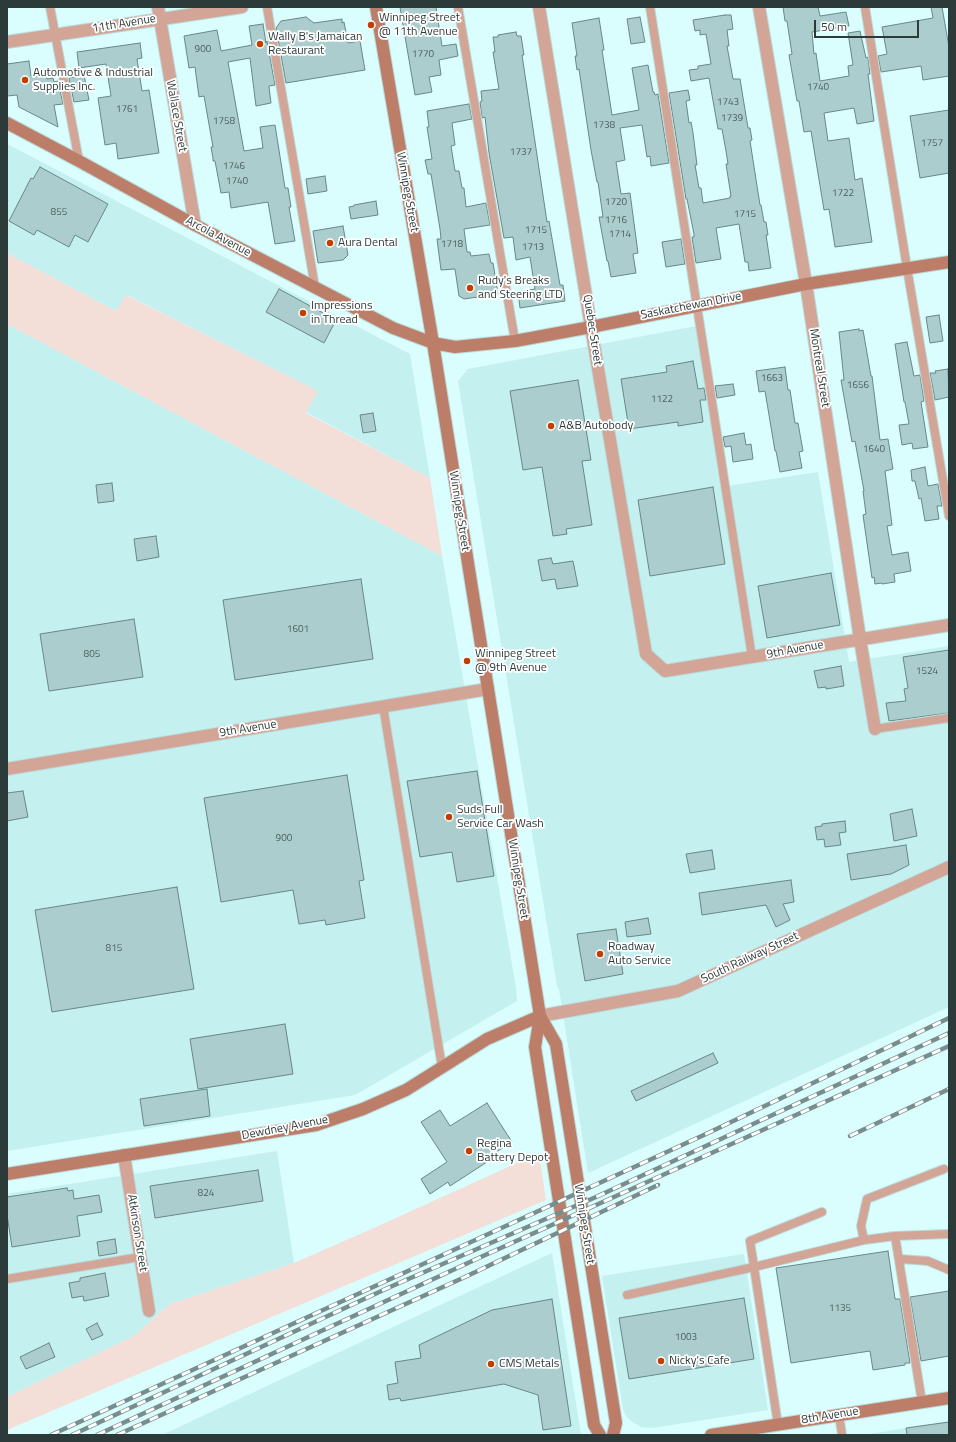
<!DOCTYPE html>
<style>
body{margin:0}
#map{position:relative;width:956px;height:1442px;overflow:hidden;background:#dafdfd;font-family:"Titillium Web",sans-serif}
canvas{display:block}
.frame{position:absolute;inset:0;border:8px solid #2d3a3a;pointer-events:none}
.scale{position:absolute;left:814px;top:20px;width:105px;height:18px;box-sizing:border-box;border:2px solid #2d3a3a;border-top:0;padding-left:5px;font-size:12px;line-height:14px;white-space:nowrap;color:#2d3a3a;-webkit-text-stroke:3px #fff;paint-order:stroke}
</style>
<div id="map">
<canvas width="956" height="1442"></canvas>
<div class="frame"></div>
<div class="scale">50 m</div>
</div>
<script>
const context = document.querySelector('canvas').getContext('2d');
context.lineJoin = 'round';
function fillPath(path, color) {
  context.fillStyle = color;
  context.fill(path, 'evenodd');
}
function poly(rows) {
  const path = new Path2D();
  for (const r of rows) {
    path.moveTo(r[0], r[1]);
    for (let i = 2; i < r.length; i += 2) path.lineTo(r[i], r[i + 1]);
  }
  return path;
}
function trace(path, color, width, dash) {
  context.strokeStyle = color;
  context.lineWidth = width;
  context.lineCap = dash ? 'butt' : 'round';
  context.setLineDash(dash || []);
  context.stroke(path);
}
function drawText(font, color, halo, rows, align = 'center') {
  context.font = font + ' "Titillium Web",sans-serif';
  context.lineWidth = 3.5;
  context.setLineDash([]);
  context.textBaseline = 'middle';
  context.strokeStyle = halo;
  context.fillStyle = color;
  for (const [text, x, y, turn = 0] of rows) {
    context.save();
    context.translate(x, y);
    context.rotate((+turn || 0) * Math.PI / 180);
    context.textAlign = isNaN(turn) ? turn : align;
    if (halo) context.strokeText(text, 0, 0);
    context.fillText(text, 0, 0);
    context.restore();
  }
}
fillPath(poly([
 [7,144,410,354,430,478,306,412,317,391,127,295,116,311,7,253],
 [7,324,442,556,516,988,517,1001,355,1095,7,1151],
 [702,325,727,486,818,472,849,662,949,646,949,1007,588,1173,559,989,557,986,458,381,468,369],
 [277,1151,294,1263,170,1304,134,1336,7,1397,7,1194],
 [552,1253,581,1435,162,1435],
 [744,1254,768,1410,652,1428,641,1427,631,1421,626,1416,623,1409,602,1276],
 [949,1421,949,1435,863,1435]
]), '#c5f0f0');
fillPath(poly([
 [7,253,116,311,126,295,318,391,306,413,430,478,442,556,7,324],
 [539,1153,546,1200,7,1430,7,1397,134,1336,170,1304,294,1263,376,1227]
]), '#f3ded8');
const building = poly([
 [400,7,436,7,442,46,456,44,458,56,439,60,441,75,429,77,432,92,415,95,400,7],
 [783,7,818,7,820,16,846,12,849,26,812,32,814,54,816,53,820,81,849,76,848,66,853,65,848,33,860,31,866,58,868,57,870,74,868,74,874,121,857,124,854,108,824,113,828,141,849,138,855,180,862,178,872,242,835,247,829,209,824,210,811,131,804,132,799,101,797,101,789,55,792,54,787,21,785,21,783,7],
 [931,7,942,7,949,47,949,76,923,80,921,66,881,72,878,56,887,54,882,27,933,18,931,7],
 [725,15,731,15,733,29,727,30,729,46,727,46,733,79,740,79,748,128,750,128,752,140,750,141,760,205,761,205,764,222,766,222,768,235,766,235,771,268,749,271,748,262,745,262,739,224,716,228,721,259,696,263,692,237,694,237,694,234,687,199,686,199,669,93,688,90,690,100,686,101,689,123,691,122,693,133,697,165,695,165,699,188,701,188,703,203,730,198,730,196,731,196,726,164,728,164,726,151,722,129,718,129,709,78,691,81,689,70,698,69,698,66,711,64,706,34,700,35,700,30,695,31,693,20,725,15],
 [306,17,314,23,342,19,342,23,344,22,348,43,360,41,365,70,286,83,276,28,281,21,306,17],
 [640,17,645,42,631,44,627,19,640,17],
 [599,18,604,50,602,50,612,115,639,110,632,68,648,65,653,92,654,92,655,95,658,94,669,163,651,166,650,156,647,157,642,125,620,128,625,160,616,162,621,194,630,193,638,253,633,254,636,273,611,277,608,261,607,261,599,217,603,217,598,182,597,182,591,150,579,69,577,70,575,56,577,56,572,23,599,18],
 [263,24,266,43,267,41,275,85,269,86,269,87,271,103,256,106,250,58,228,62,244,151,263,148,260,127,275,125,285,188,288,188,291,207,289,207,295,241,275,244,268,202,231,208,229,192,221,193,215,161,213,161,213,158,211,147,213,147,204,96,199,97,195,67,189,68,184,36,217,30,221,51,252,45,249,26,263,24],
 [516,32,517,36,521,36,524,55,522,55,547,222,549,221,560,285,563,285,565,301,520,308,518,292,535,289,530,257,516,260,513,237,504,238,489,153,485,117,482,118,480,102,482,101,481,91,499,89,493,52,495,52,493,37,498,37,498,35,516,32],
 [140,43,142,58,137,59,142,91,149,90,159,153,118,159,116,143,105,145,98,98,111,96,106,64,79,68,77,52,140,43],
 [29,61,31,76,46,74,47,79,53,78,54,82,58,81,63,104,54,105,58,127,19,107,17,95,7,96,7,64,29,61],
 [84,75,89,100,74,102,69,78,84,75],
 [469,104,472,119,452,123,455,145,451,146,455,171,459,171,462,188,464,188,466,207,486,203,490,225,464,229,467,252,470,252,471,256,489,254,491,263,493,263,498,294,464,299,459,296,455,269,441,270,437,239,441,239,440,229,431,174,428,174,425,160,432,159,427,127,429,127,427,111,469,104],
 [949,110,949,173,920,178,910,116,949,110],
 [40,167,108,204,88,242,75,235,69,247,37,230,34,235,9,221,31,178,33,179,40,167],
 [325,176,327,191,308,194,306,179,325,176],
 [376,201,378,215,351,219,349,207,354,206,354,205,376,201],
 [343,226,348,255,343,260,318,263,313,231,343,226],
 [681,239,685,264,666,267,662,242,681,239],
 [279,289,336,320,324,343,266,312,279,289],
 [939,315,943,341,930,343,926,317,939,315],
 [859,329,859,331,863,330,871,376,872,376,880,440,888,439,893,469,885,471,892,525,887,526,892,555,908,552,911,571,894,574,895,582,882,584,882,583,875,584,874,577,872,578,863,515,866,514,863,491,864,491,855,441,852,442,841,380,844,380,839,332,859,329],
 [907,342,914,376,920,375,924,401,921,402,928,447,913,449,912,443,902,445,899,425,909,424,905,402,904,402,895,344,907,342],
 [693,361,698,389,704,388,706,400,700,400,703,422,678,426,678,422,629,429,621,379,667,372,666,366,693,361],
 [785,367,788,390,790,390,795,423,798,423,803,451,799,452,802,468,780,472,776,451,775,451,765,391,759,392,756,371,785,367],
 [948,369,949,397,935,400,930,373,936,373,935,371,948,369],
 [578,380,591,460,582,461,592,525,566,529,567,534,553,536,542,467,523,470,510,391,578,380],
 [733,384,735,395,717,398,715,386,733,384],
 [373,413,376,431,363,433,360,415,373,413],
 [744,433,746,445,751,444,753,459,733,462,731,446,725,447,723,437,744,433],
 [925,467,928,486,938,484,942,506,937,506,939,519,925,521,921,498,919,499,915,481,912,481,911,470,925,467],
 [112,483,114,501,98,503,96,485,112,483],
 [713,487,725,564,650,576,638,500,713,487],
 [156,536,159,557,137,561,134,539,156,536],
 [551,558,553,564,573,561,578,586,557,589,555,579,542,581,538,560,551,558],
 [831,573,840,625,767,638,758,586,831,573],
 [361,579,373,659,235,680,223,600,361,579],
 [134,619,143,677,49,691,40,634,134,619],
 [949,650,949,713,889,721,886,703,906,701,904,689,908,688,903,657,949,650],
 [841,666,844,686,826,689,826,687,818,688,814,671,841,666],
 [477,771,494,876,457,882,452,852,420,857,407,781,477,771],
 [347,775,364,880,359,881,365,918,326,925,325,920,299,924,293,890,221,902,204,798,347,775],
 [23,791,28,817,7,821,7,793,23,791],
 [912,809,917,836,894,841,890,814,912,809],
 [845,821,846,832,839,833,841,845,825,847,824,839,817,840,815,827,822,826,822,824,845,821],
 [906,845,909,865,891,874,851,880,847,854,906,845],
 [712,850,715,869,690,873,686,854,712,850],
 [791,880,794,902,783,904,790,920,776,927,766,905,702,915,699,893,791,880],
 [177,887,194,989,52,1012,35,910,177,887],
 [648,918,651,934,627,937,625,922,648,918],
 [616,929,623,974,585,981,577,934,616,929],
 [285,1024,293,1074,198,1089,190,1039,285,1024],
 [713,1053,718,1063,636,1101,631,1091,713,1053],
 [207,1089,210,1116,144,1126,140,1099,207,1089],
 [487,1103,512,1142,485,1159,487,1162,450,1186,448,1182,430,1194,421,1179,447,1162,421,1122,440,1110,450,1126,487,1103],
 [258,1170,263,1201,155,1218,150,1186,258,1170],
 [67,1188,68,1191,73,1190,74,1199,99,1195,102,1212,77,1216,80,1236,12,1247,7,1215,7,1197,67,1188],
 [115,1239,117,1253,99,1256,97,1242,115,1239],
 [888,1251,895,1299,900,1299,910,1363,905,1363,905,1365,873,1370,870,1351,791,1363,776,1268,888,1251],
 [105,1273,109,1296,84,1301,83,1296,72,1298,69,1283,80,1281,80,1278,105,1273],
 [949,1291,949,1356,921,1361,910,1297,949,1291],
 [744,1298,754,1359,629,1379,619,1318,744,1298],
 [552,1299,571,1426,543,1430,538,1395,504,1384,401,1401,400,1398,389,1400,387,1385,398,1383,395,1362,421,1358,419,1345,492,1310,552,1299],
 [97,1323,103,1335,92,1340,86,1329,97,1323],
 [49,1343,55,1357,26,1369,20,1357,49,1343],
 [949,1422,949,1435,907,1435,906,1428,949,1422]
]);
fillPath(building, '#abcdcd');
trace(building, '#688888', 1);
const lane = poly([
 [50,7,79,161],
 [267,7,315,287],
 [458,7,515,341],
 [650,7,752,657],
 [865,7,907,268,949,516],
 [383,706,442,1067],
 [875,729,949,718],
 [822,1212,750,1241,754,1267,864,1240,895,1236,922,1402],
 [895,1236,949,1234],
 [864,1240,861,1226,867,1199,944,1169],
 [900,1259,928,1261,949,1270],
 [7,1279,140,1257],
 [627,1295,754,1267,778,1425],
 [839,1415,842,1435]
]);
const street = poly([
 [158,7,195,225],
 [539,7,591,327,646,654,665,671,949,625],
 [759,7,806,284,860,639,875,729],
 [7,42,242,7],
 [7,769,488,689],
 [540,1016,678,991,949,867],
 [124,1155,149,1311]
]);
const secondary = poly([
 [376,7,433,343,540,1016,535,1047,594,1425,600,1435],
 [7,123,79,161,195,225,393,328,433,343,455,347,515,341,591,327,806,284,949,262],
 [540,1016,556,1044,616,1423,613,1435],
 [7,1174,316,1125,363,1109,406,1090,487,1039,540,1016],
 [711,1435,949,1398]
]);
trace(lane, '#bbdada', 10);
trace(street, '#bbdada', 14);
trace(secondary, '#bbdada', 14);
trace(lane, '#d2a597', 8);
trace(street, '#d2a597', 12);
trace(secondary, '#bd7e69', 12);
const rail = poly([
 [850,1136,949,1089],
 [51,1435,706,1134,949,1018],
 [72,1435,390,1287,596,1197,949,1033],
 [97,1435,483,1256,949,1046],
 [117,1435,465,1277,658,1185]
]);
trace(rail, '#788e8e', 4.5);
trace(rail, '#fff', 3, [9]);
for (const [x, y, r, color] of [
 [371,25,4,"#c43e00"],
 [260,44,4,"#c43e00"],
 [25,80,4,"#c43e00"],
 [330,243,4,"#c43e00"],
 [470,288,4,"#c43e00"],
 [303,313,4,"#c43e00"],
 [551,426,4,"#c43e00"],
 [467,661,4,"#c43e00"],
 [449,817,4,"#c43e00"],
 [600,954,4,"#c43e00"],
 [469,1151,4,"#c43e00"],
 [661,1361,4,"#c43e00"],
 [491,1364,4,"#c43e00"]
]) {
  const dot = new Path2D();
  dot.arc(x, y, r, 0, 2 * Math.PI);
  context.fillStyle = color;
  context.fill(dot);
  trace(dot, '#fff', 1.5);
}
drawText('10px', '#4c5f5f', null, [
 ["900",203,50],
 ["1770",423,55],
 ["1740",818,88],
 ["1743",728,103],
 ["1761",127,110],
 ["1739",732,119],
 ["1758",224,122],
 ["1738",604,126],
 ["1757",932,144],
 ["1737",521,153],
 ["1746",234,167],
 ["1740",237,182],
 ["1722",843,194],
 ["1720",616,203],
 ["855",59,213],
 ["1715",745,215],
 ["1716",616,221],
 ["1715",536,231],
 ["1714",620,235],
 ["1718",452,245],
 ["1713",533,248],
 ["1663",772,379],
 ["1656",858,386],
 ["1122",662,400],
 ["1640",874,450],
 ["1601",298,630],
 ["805",92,655],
 ["1524",927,672],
 ["900",284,839],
 ["815",114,949],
 ["824",206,1194],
 ["1135",840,1309],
 ["1003",686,1338]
]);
drawText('12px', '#2d3a3a', '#fff', [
 ["Winnipeg Street",379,18],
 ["@ 11th Avenue",379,32],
 ["Wally B's Jamaican",268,37],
 ["Restaurant",268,51],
 ["Automotive & Industrial",33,73],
 ["Supplies Inc.",33,87],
 ["Aura Dental",338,243],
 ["Rudy's Breaks",478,281],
 ["and Steering LTD",478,295],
 ["Impressions",311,306],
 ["in Thread",311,320],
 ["A&B Autobody",559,426],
 ["Winnipeg Street",475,654],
 ["@ 9th Avenue",475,668],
 ["Suds Full",457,810],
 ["Service Car Wash",457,824],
 ["Roadway",608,947],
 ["Auto Service",608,961],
 ["Regina",477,1144],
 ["Battery Depot",477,1158],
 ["Nicky's Cafe",669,1361],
 ["CMS Metals",499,1364]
], 'left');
drawText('12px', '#2d3a3a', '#fff', [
 ["11th Avenue",124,24,-9],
 ["Wallace Street",176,116,80],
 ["Winnipeg Street",407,192,80],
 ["Arcola Avenue",218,237,28],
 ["Saskatchewan Drive",691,306,-11],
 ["Quebec Street",592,330,81],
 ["Montreal Street",819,368,81],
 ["Winnipeg Street",459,511,81],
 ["9th Avenue",795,650,-10],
 ["9th Avenue",248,729,-9],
 ["Winnipeg Street",518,879,81],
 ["South Railway Street",750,958,-25],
 ["Dewdney Avenue",285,1128,-11],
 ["Winnipeg Street",584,1224,81],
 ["Atkinson Street",137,1233,81],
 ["8th Avenue",830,1416,-9]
]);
</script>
